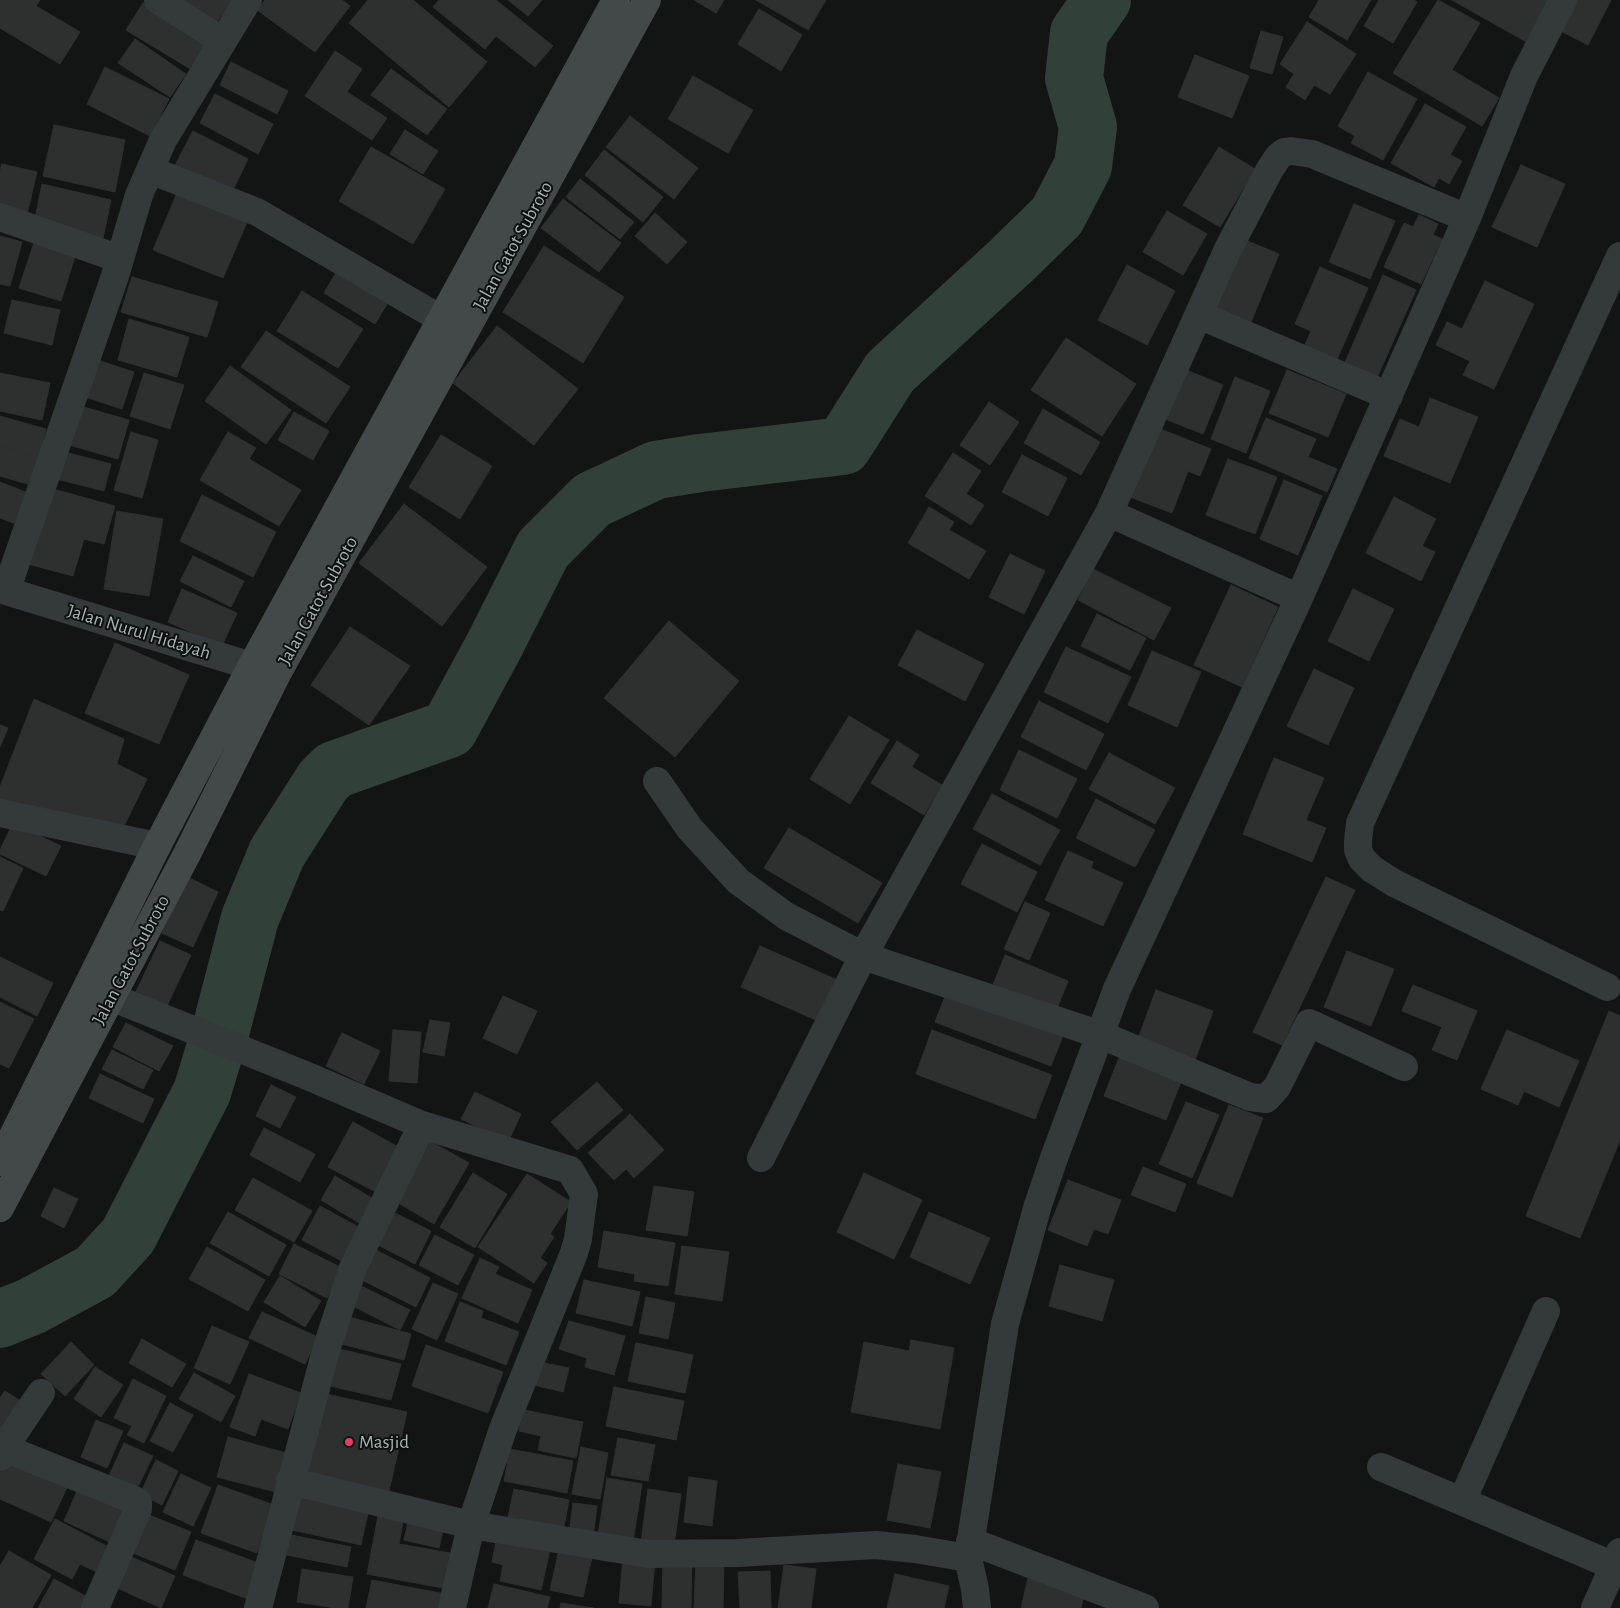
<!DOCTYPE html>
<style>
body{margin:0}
canvas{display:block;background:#131414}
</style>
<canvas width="1620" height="1608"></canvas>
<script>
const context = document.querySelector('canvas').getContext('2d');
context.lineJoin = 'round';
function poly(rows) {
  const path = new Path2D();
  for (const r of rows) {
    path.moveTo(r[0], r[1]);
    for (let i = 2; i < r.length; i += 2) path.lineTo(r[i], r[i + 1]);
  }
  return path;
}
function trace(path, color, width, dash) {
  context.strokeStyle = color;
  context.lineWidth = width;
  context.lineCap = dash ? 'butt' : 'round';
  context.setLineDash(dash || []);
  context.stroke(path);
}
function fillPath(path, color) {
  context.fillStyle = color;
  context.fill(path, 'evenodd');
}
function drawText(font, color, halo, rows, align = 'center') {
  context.font = font + ' "Alegreya Sans",sans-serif';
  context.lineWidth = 4;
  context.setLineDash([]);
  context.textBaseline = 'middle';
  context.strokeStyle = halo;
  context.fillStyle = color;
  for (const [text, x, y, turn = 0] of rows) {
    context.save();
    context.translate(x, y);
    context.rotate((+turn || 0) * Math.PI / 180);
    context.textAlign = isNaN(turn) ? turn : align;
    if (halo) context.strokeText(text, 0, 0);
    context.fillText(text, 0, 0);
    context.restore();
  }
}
trace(poly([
 [0,1319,32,1306,95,1272,128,1236,202,1092,220,1033,250,918,277,853,323,781,334,770,449,729,494,646,543,549,592,500,656,470,700,463,843,446,890,372,1012,260,1057,216,1083,166,1088,127,1074,78,1079,33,1102,0]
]), '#314039', 58);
const building = poly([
 [0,0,40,0,36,6,80,32,60,64,0,28,0,0],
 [184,0,233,0,216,23,184,0],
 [265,0,342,0,350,6,315,52,257,10,265,0],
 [368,0,413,0,487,62,449,107,349,23,368,0],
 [439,0,496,0,553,46,535,67,496,36,485,49,433,7,439,0],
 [508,0,542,0,528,16,508,0],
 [694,0,724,0,716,13,694,0],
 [756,0,826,0,808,30,756,0],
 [1319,0,1371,0,1347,40,1309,17,1319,0],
 [1379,0,1414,0,1417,2,1393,43,1364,26,1379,0],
 [1438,0,1480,23,1452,70,1499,98,1482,126,1393,73,1438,0],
 [1452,0,1554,0,1530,44,1452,0],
 [1572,0,1611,0,1588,45,1557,29,1572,0],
 [143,3,208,43,192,70,126,30,143,3],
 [759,9,802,35,781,71,738,44,759,9],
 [1307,22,1356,54,1330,94,1314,85,1305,100,1286,87,1294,74,1280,64,1307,22],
 [1261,31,1283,37,1272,74,1250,68,1261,31],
 [135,39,186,74,170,97,118,63,135,39],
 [335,51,362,69,347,92,387,118,372,140,305,96,335,51],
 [1195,55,1249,76,1232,118,1178,97,1195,55],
 [231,62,288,91,277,114,220,85,231,62],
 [105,67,169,99,150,136,87,104,105,67],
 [391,69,447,109,427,135,371,95,391,69],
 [1368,72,1417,99,1383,160,1351,143,1355,136,1338,126,1368,72],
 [693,76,753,110,728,153,668,119,693,76],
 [215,94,273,124,258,154,200,123,215,94],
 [1425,104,1466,127,1450,155,1462,161,1449,184,1439,178,1434,187,1391,163,1425,104],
 [630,116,698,168,674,199,606,147,630,116],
 [54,125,125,140,115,192,43,176,54,125],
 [405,130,438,151,423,174,390,154,405,130],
 [193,131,248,159,230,196,174,167,193,131],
 [371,147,445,189,413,244,339,201,371,147],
 [1219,147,1255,169,1220,227,1183,205,1219,147],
 [604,150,663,197,643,222,585,175,604,150],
 [2,164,37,172,24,227,0,221,0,172,2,164],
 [1521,165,1565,184,1537,247,1492,227,1521,165],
 [580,179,634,222,620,239,566,197,580,179],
 [42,184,111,200,102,243,33,228,42,184],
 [177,193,247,222,223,278,153,250,177,193],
 [563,199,621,243,599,272,541,228,563,199],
 [1354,204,1395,221,1370,279,1329,262,1354,204],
 [1167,211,1207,234,1183,275,1143,252,1167,211],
 [655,213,687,242,667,264,635,236,655,213],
 [1419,215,1438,224,1433,235,1442,239,1421,284,1384,267,1404,223,1413,227,1419,215],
 [0,236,22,242,10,286,0,284,0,236],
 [36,237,77,250,61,301,19,288,36,237],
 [1240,238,1279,254,1249,327,1210,311,1240,238],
 [544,246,624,297,583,363,503,312,544,246],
 [1127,265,1175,291,1147,345,1098,320,1127,265],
 [1320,267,1368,288,1332,371,1300,356,1311,331,1295,324,1320,267],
 [338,269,390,299,375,324,324,293,338,269],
 [1383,275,1416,290,1375,382,1343,367,1383,275],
 [132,277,218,302,207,337,121,312,132,277],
 [1485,281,1534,304,1494,389,1463,375,1470,361,1436,345,1447,322,1462,329,1485,281],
 [302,291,363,329,338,368,277,331,302,291],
 [12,300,60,310,52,345,4,333,12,300],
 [129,319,189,337,177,377,118,360,129,319],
 [497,326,578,389,534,445,453,383,497,326],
 [266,331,350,387,326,423,241,367,266,331],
 [1066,338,1136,384,1102,436,1031,390,1066,338],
 [94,359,134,372,122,409,82,396,94,359],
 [230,366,291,410,266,444,205,401,230,366],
 [1186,370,1223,385,1203,434,1165,419,1186,370],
 [1287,370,1346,394,1328,437,1269,413,1287,370],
 [0,373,50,383,42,420,0,411,0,373],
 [144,373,184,385,170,429,130,416,144,373],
 [1235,377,1270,391,1246,453,1211,439,1235,377],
 [1430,398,1478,417,1450,483,1384,456,1400,419,1419,427,1430,398],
 [989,402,1019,422,990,465,960,445,989,402],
 [80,406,129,420,118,459,69,445,80,406],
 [1043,409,1100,442,1081,475,1024,443,1043,409],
 [294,412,329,431,313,460,278,440,294,412],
 [0,416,46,429,39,457,0,446,0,416],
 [1266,418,1316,439,1308,457,1337,469,1327,492,1249,458,1266,418],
 [1158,428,1211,449,1200,476,1188,471,1172,513,1130,497,1158,428],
 [131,432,158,440,142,498,114,490,131,432],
 [228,432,256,448,249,459,301,490,279,526,200,480,228,432],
 [441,435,492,466,460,519,409,487,441,435],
 [0,446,39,457,31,485,0,476,0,446],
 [64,452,111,464,104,491,57,479,64,452],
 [953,453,981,471,966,494,984,505,971,525,925,496,953,453],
 [1022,455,1067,478,1048,516,1002,492,1022,455],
 [1228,459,1277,477,1255,534,1206,515,1228,459],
 [1284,480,1322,496,1298,555,1260,539,1284,480],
 [0,482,28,493,16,524,0,518,0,482],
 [49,488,115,506,104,544,84,539,73,576,28,564,49,488],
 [202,495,276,532,253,577,180,541,202,495],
 [1394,497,1436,519,1422,546,1435,552,1421,581,1366,553,1394,497],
 [404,504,487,567,442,626,359,563,404,504],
 [929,507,954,522,949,530,986,551,969,579,908,543,929,507],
 [117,511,163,519,149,596,104,589,117,511],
 [1010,554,1045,571,1024,614,989,597,1010,554],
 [193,556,244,581,231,607,180,581,193,556],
 [1093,569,1171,608,1154,640,1078,600,1093,569],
 [1231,585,1278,607,1242,687,1194,665,1231,585],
 [182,589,237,613,222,646,168,622,182,589],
 [1353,589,1394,609,1369,661,1328,641,1353,589],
 [1097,614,1146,638,1130,670,1081,646,1097,614],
 [669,621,739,681,675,757,604,698,669,621],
 [350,627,410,666,369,725,311,685,350,627],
 [917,630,984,664,965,701,898,665,917,630],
 [115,643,189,675,159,744,85,713,115,643],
 [1066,647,1131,677,1108,723,1044,692,1066,647],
 [1152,651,1201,672,1177,727,1128,705,1152,651],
 [1314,669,1354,688,1328,745,1287,726,1314,669],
 [34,699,124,739,117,764,147,779,123,828,0,806,0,787,34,699],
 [1039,701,1104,734,1086,770,1021,737,1039,701],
 [849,716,889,740,850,804,810,779,849,716],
 [0,725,8,728,0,747,0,725],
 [897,741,919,755,912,767,942,785,924,815,871,783,897,741],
 [1019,750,1077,779,1057,818,1000,790,1019,750],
 [1109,753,1175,788,1155,824,1089,789,1109,753],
 [1274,758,1324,778,1306,820,1326,828,1312,862,1243,834,1274,758],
 [992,794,1060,830,1040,865,973,829,992,794],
 [1096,799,1155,830,1135,867,1076,838,1096,799],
 [13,823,61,846,46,876,0,854,0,850,13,823],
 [789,828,882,883,858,923,764,868,789,828],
 [982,844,1037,872,1017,912,961,884,982,844],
 [1068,851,1093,862,1091,868,1123,883,1103,926,1045,900,1068,851],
 [0,857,23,868,3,911,0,910,0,857],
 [187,877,218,892,193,947,162,933,187,877],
 [1326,877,1355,890,1282,1045,1253,1032,1326,877],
 [1025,902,1050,913,1029,960,1004,949,1025,902],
 [160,941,191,955,165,1010,134,996,160,941],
 [760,946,844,983,825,1024,741,987,760,946],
 [1347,951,1394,969,1371,1026,1324,1007,1347,951],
 [1005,955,1068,981,1056,1011,993,985,1005,955],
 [0,957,53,983,37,1016,0,997,0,957],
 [950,984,1066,1028,1051,1066,935,1022,950,984],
 [1413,985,1477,1011,1457,1060,1432,1050,1442,1027,1402,1011,1413,985],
 [1156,990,1213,1011,1195,1060,1138,1039,1156,990],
 [503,996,537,1011,517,1054,483,1038,503,996],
 [0,1002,34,1019,9,1068,0,1064,0,1002],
 [1609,1011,1620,1016,1620,1140,1580,1238,1526,1216,1609,1011],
 [430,1020,450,1023,444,1056,423,1052,430,1020],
 [126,1023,173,1046,159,1071,113,1047,126,1023],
 [393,1030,421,1032,417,1083,389,1081,393,1030],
 [932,1030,1052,1075,1035,1119,916,1074,932,1030],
 [1507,1030,1579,1061,1559,1107,1524,1091,1518,1105,1481,1089,1507,1030],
 [342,1033,380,1051,364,1084,326,1066,342,1033],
 [112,1050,153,1070,143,1089,102,1069,112,1050],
 [1122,1050,1184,1074,1166,1120,1104,1096,1122,1050],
 [100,1074,154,1099,143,1123,89,1098,100,1074],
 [597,1082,623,1110,577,1150,551,1122,597,1082],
 [271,1085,296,1097,280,1128,256,1116,271,1085],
 [475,1092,521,1114,508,1142,461,1119,475,1092],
 [1186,1102,1219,1115,1192,1178,1159,1164,1186,1102],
 [1229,1105,1263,1118,1232,1197,1197,1183,1229,1105],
 [630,1114,664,1150,634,1178,626,1169,614,1180,588,1153,630,1114],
 [353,1122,402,1149,378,1193,328,1167,353,1122],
 [264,1128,315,1154,300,1182,250,1155,264,1128],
 [430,1141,469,1163,434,1224,395,1201,430,1141],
 [1143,1167,1186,1184,1175,1212,1131,1195,1143,1167],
 [473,1173,507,1194,475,1248,440,1227,473,1173],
 [864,1173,922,1200,894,1259,837,1232,864,1173],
 [527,1174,571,1202,550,1234,554,1237,540,1258,547,1263,534,1283,478,1247,527,1174],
 [335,1176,375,1200,361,1224,321,1200,335,1176],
 [253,1178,312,1211,294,1242,235,1210,253,1178],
 [1068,1180,1121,1200,1108,1234,1094,1229,1087,1246,1048,1230,1068,1180],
 [654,1186,694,1192,687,1236,646,1230,654,1186],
 [54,1188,78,1199,64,1228,41,1216,54,1188],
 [320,1206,362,1229,344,1262,302,1240,320,1206],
 [228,1212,286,1245,269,1276,210,1243,228,1212],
 [393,1212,431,1231,415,1264,376,1244,393,1212],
 [929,1212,990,1238,970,1284,910,1257,929,1212],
 [604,1231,675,1243,668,1286,634,1281,635,1274,598,1267,604,1231],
 [435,1235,474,1255,458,1285,419,1265,435,1235],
 [294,1244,342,1268,327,1298,279,1274,294,1244],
 [682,1246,729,1252,722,1301,675,1294,682,1246],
 [207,1247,265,1280,248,1311,189,1279,207,1247],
 [376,1250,430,1278,416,1307,360,1279,376,1250],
 [480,1258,499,1267,495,1274,532,1290,518,1323,462,1298,480,1258],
 [1060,1265,1114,1280,1102,1321,1049,1306,1060,1265],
 [280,1276,321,1301,305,1327,264,1302,280,1276],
 [584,1280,640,1292,632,1326,576,1313,584,1280],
 [433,1283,458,1294,437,1340,412,1329,433,1283],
 [359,1285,410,1310,400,1330,349,1304,359,1285],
 [646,1297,675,1303,668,1339,639,1333,646,1297],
 [460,1302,483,1311,481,1318,519,1332,506,1365,445,1341,460,1302],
 [262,1312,318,1337,305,1364,249,1338,262,1312],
 [349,1317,411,1334,404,1360,342,1344,349,1317],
 [569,1321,625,1336,614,1375,585,1367,587,1358,559,1349,569,1321],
 [212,1326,249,1342,230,1384,194,1368,212,1326],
 [142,1339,186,1364,172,1387,129,1363,142,1339],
 [911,1340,954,1348,940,1429,851,1412,864,1342,909,1351,911,1340],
 [71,1342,94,1365,65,1396,41,1374,71,1342],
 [636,1343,693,1355,685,1393,628,1381,636,1343],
 [426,1345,503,1372,488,1413,412,1386,426,1345],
 [340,1349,401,1364,391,1400,330,1386,340,1349],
 [535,1361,569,1368,563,1392,530,1384,535,1361],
 [95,1367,123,1385,101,1417,74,1399,95,1367],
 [194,1373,235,1396,221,1422,179,1399,194,1373],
 [249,1374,301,1393,288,1429,261,1419,255,1436,230,1427,249,1374],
 [133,1379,166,1396,144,1443,127,1435,132,1426,114,1418,133,1379],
 [614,1387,684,1401,676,1440,606,1426,614,1387],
 [5,1391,27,1405,0,1436,0,1398,5,1391],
 [326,1394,407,1412,388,1495,307,1477,326,1394],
 [170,1403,193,1415,173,1452,150,1441,170,1403],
 [524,1410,583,1422,576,1458,538,1450,541,1436,519,1431,524,1410],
 [96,1420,123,1431,107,1468,81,1457,96,1420],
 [228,1437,286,1453,276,1492,217,1477,228,1437],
 [618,1438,655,1445,648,1481,611,1475,618,1438],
 [124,1443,153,1456,135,1493,107,1480,124,1443],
 [581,1447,608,1453,600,1499,572,1494,581,1447],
 [510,1449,573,1461,567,1493,504,1481,510,1449],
 [8,1454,70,1481,51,1522,0,1499,0,1473,8,1454],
 [156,1460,178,1471,162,1505,140,1494,156,1460],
 [898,1464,941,1472,930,1528,887,1520,898,1464],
 [181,1474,211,1488,193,1526,163,1512,181,1474],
 [689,1477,717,1481,712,1526,684,1522,689,1477],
 [607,1478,642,1484,633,1542,598,1536,607,1478],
 [81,1482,132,1506,114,1544,64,1521,81,1482],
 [218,1485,274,1505,257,1553,201,1533,218,1485],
 [514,1489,569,1500,563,1532,507,1522,514,1489],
 [648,1489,681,1494,674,1546,641,1542,648,1489],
 [301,1493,369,1508,361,1545,292,1530,301,1493],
 [573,1503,597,1506,593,1537,569,1534,573,1503],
 [379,1511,404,1516,399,1544,450,1553,443,1588,367,1574,379,1511],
 [149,1515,191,1532,175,1570,133,1553,149,1515],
 [409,1517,444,1525,439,1548,404,1540,409,1517],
 [55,1519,118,1552,105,1576,80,1564,72,1579,34,1559,55,1519],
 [286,1534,351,1547,347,1567,282,1554,286,1534],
 [517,1538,551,1545,541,1590,500,1581,503,1565,492,1562,496,1542,515,1546,517,1538],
 [196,1540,261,1564,248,1599,183,1575,196,1540],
 [559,1550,592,1557,583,1597,550,1590,559,1550],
 [9,1551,51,1575,32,1608,0,1608,0,1566,9,1551],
 [129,1556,175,1576,161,1608,115,1587,129,1556],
 [623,1557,655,1560,651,1606,619,1603,623,1557],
 [663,1557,692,1558,691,1608,662,1608,663,1557],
 [696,1558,724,1559,723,1608,694,1608,696,1558],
 [784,1565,816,1569,811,1608,778,1608,784,1565],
 [302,1569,353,1577,348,1608,336,1608,297,1602,302,1569],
 [770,1571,771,1608,740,1608,738,1572,770,1571],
 [895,1574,949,1586,944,1608,887,1608,895,1574],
 [1028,1578,1085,1590,1081,1608,1021,1608,1028,1578],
 [54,1579,95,1601,92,1608,38,1608,54,1579],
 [372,1580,445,1594,442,1608,366,1608,372,1580],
 [494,1584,550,1597,547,1608,488,1608,494,1584],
 [561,1603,594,1608,560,1608,561,1603]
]);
fillPath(building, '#2e3030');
trace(building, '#2d3030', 1);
trace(poly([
 [158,0,223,41],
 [150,170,257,212,441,319],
 [0,217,120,259],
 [1199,315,1389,396],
 [1109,513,1299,598],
 [0,589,274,673],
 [6,591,115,276,139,195,163,140,248,0],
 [657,781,690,829,738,881,786,916,863,956,1101,1035,1250,1097,1266,1099,1277,1087,1309,1023,1404,1067],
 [0,813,157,846],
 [1607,987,1394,883,1372,869,1362,859,1358,850,1358,841,1360,823,1620,256],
 [111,997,305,1075,422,1125,570,1170,584,1194,578,1239,574,1253,503,1429,471,1525,452,1608],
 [761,1158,863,956,1109,513,1228,249,1270,169,1278,157,1284,152,1291,151,1312,154,1467,218],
 [4,1448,41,1393],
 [0,1457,4,1448,134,1500,138,1503,138,1509,95,1608],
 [1381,1467,1614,1566],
 [290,1481,471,1525,648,1554,738,1553,876,1545,915,1549,968,1558],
 [1462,1501,1546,1311],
 [970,1541,1145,1608],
 [258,1608,326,1350,353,1268,422,1125],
 [977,1608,975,1589,968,1558,1005,1324,1038,1205,1054,1158,1117,989,1299,598,1467,218,1524,76,1563,0],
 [1595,1608,1620,1552]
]), '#343939', 28);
trace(poly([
 [0,1162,157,846,251,667,616,0],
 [0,1208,187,854,277,674,647,0]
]), '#424948', 28);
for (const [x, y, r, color] of [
 [349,1442,5,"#e33c62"]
]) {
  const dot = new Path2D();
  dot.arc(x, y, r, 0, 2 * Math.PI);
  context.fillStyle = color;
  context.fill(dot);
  trace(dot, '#0e0f0f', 2);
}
drawText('19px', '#a5b4b1', '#0e0f0f', [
 ["Jalan Gatot Subroto",513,246,-61],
 ["Jalan Gatot Subroto",318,601,-61],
 ["Jalan Nurul Hidayah",139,632,17],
 ["Jalan Gatot Subroto",131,960,-62]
]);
drawText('19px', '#a5b4b1', '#0e0f0f', [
 ["Masjid",359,1442]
], 'left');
</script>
